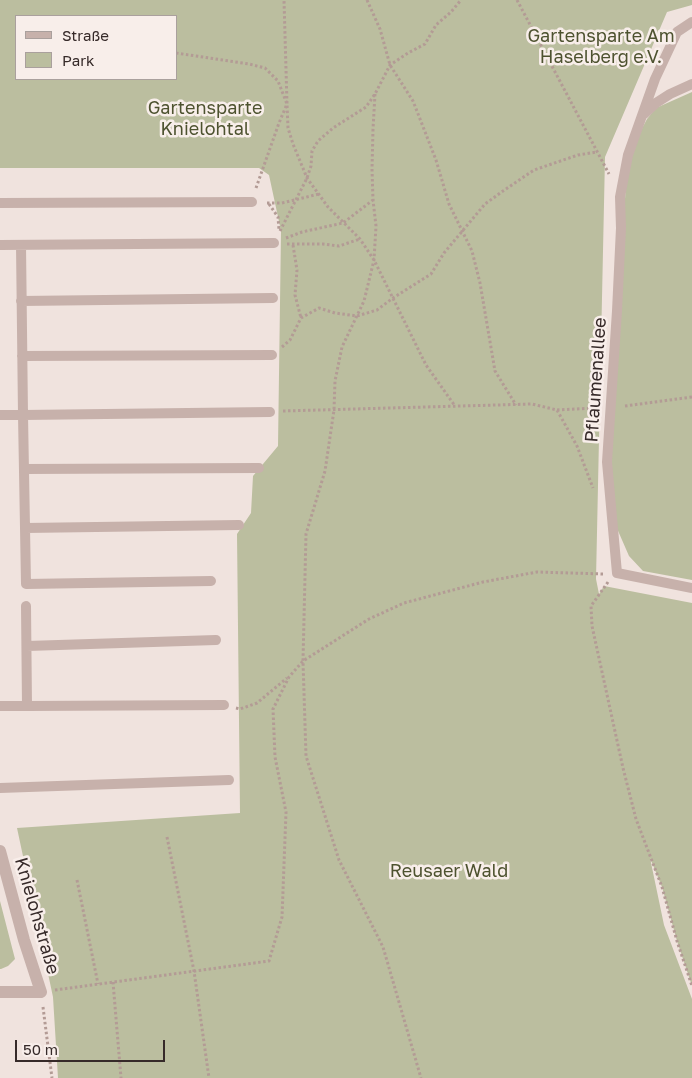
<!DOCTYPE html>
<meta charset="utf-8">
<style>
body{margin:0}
#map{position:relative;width:692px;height:1078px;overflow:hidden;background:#f0e3de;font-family:"Golos Text",sans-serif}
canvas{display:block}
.legend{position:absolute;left:15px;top:15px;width:162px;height:65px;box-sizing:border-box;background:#f8eeea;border:1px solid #aaa09d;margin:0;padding:6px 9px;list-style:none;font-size:15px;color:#362a29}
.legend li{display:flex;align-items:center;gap:10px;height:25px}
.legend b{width:25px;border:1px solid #aaa09d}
.scale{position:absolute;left:15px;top:1040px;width:150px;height:22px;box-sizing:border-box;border:2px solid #362a29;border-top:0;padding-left:6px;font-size:15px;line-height:18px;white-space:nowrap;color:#362a29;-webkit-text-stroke:4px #f8eeea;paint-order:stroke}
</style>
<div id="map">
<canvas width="692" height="1078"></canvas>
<ul class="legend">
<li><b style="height:6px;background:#c7b1ab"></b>Straße</li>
<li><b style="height:14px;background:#bbbe9f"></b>Park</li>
</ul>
<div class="scale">50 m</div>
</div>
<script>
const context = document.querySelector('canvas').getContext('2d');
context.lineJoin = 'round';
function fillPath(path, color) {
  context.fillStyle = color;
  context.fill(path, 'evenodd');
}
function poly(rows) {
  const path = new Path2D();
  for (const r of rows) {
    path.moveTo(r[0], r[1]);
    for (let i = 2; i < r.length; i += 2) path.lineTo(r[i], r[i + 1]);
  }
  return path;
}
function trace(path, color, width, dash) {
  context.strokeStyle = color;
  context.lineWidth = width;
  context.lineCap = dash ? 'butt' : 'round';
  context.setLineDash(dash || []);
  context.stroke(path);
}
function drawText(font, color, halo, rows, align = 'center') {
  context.font = font + ' "Golos Text",sans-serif';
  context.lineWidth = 5;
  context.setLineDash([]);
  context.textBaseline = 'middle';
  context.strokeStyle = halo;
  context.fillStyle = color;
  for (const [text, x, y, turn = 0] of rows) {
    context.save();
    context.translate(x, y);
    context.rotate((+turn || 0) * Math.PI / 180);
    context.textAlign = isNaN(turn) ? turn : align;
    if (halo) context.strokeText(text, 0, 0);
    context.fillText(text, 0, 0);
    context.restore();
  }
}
fillPath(poly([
 [0,0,692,0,692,5,667,12,605,157,596,579,599,594,604,586,692,603,692,986,677,941,662,887,650,858,664,925,692,999,692,1078,58,1078,53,997,17,828,240,813,237,534,251,513,253,476,278,446,281,231,269,175,259,168,0,168],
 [16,16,176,16,176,79,16,79],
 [692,92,692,580,643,571,629,556,612,517,607,462,628,155,647,119,656,108],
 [0,901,15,959,8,966,1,969,0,969]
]), '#bbbe9f');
trace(poly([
 [367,0,380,29,390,65,413,101,436,160,449,204,472,251,480,283,495,371,516,405],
 [517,0,609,174],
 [176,53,249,64,265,68,278,81,287,104,288,128,293,144,307,178,328,207,360,239,374,260,426,365,455,406],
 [375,94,373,129,372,169,373,200,376,226,374,260,364,301,342,347,335,381,334,410,325,471,306,534,303,661,306,756,339,860,383,947,421,1078],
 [256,188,279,123,287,104,284,0],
 [267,203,282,203,319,194],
 [269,204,278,217,279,230],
 [280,231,307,178,311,166,312,151,318,141,333,128,366,107,375,94,390,65,408,53,425,44,436,25,451,12,461,0],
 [286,238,302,232,343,223,373,200],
 [287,244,323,244,339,246,360,239],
 [293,245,297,270,295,295,301,318],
 [282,347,290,340,301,318,319,308,335,313,357,316,377,310,393,298,431,274,444,253,485,204,503,191,534,170,578,155,597,152],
 [625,406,692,397],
 [557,410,596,408],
 [283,411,532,404,557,410,577,446,593,488],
 [608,582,591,606,592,626,623,768,636,819,662,887,677,941,692,986],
 [236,708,240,709,257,703,287,678],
 [167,837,194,971,209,1078],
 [77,880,98,984],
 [113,982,121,1078],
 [55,990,269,961,282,917,286,812,275,757,273,709,289,677,303,661,369,619,404,603,483,582,537,572,604,574],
 [43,1007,52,1078]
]), '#b39b95', 3, [2.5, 2.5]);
trace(poly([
 [692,22,677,32,655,79,628,155,620,197,621,228,617,311,607,462,617,573,692,588],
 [644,114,656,103,670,94,692,84],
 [0,203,252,202],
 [0,245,274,243],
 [21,301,273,298],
 [22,356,272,355],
 [0,415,23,415,21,245],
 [24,469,259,468],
 [25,528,239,525],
 [211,581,26,584,23,415,270,412],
 [27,646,216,640],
 [0,706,27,706,26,606],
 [27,706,224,705],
 [0,788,229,780]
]), '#c7b1ab', 10);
trace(poly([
 [0,851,24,940,41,992,0,992]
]), '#c7b1ab', 12);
drawText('18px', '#4d522f', '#f8eeea', [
 ["Gartensparte Am",601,36],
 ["Haselberg e.V.",601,57],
 ["Gartensparte",205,108],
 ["Knielohtal",205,129],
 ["Reusaer Wald",449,871]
]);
drawText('18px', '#362a29', '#f8eeea', [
 ["Pflaumenallee",596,380,-86],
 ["Knielohstraße",37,916,74]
]);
</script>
